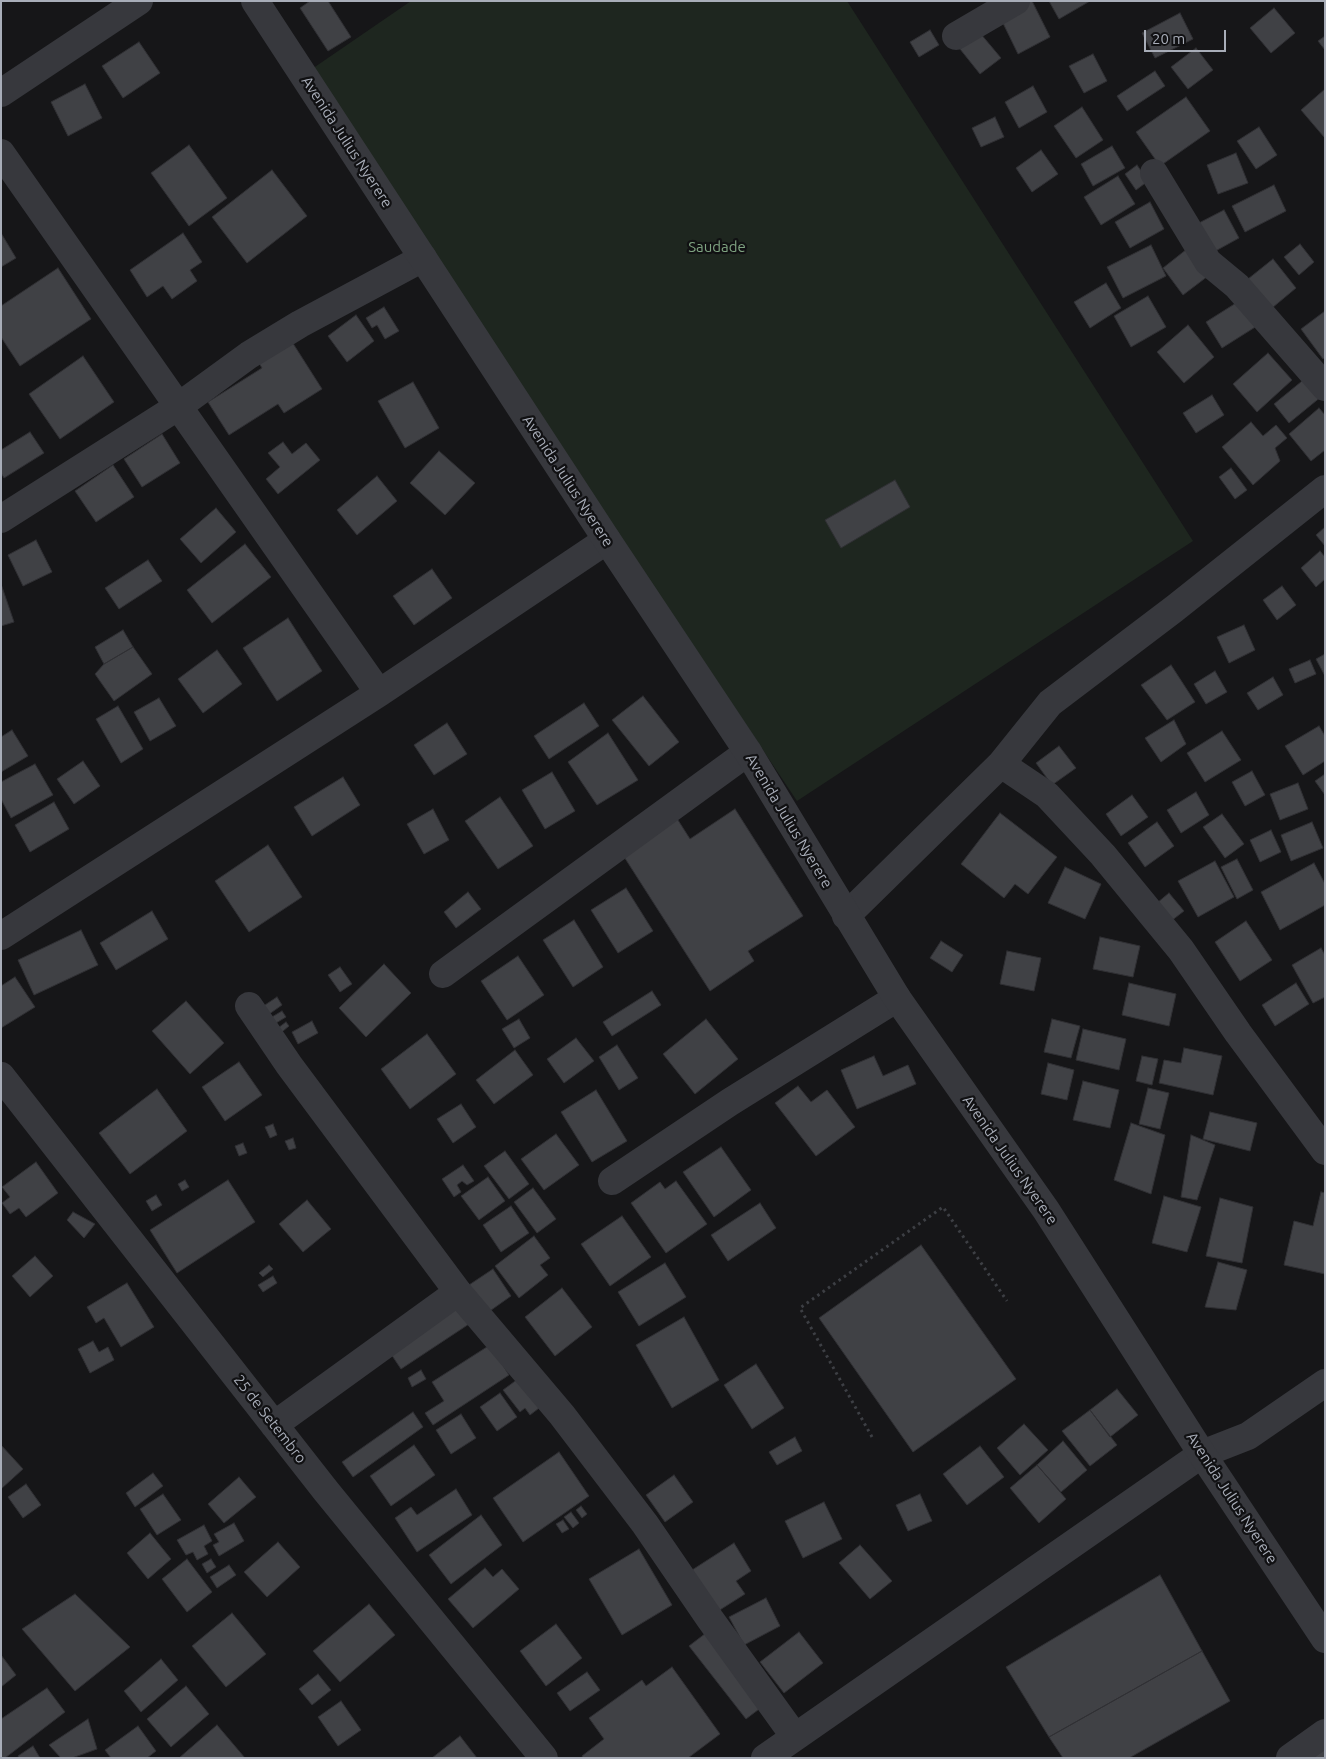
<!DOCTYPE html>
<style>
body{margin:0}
#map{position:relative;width:1326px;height:1759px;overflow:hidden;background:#161618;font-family:Ubuntu,sans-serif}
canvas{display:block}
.frame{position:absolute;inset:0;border:2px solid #a8adb8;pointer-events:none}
.scale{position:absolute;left:1144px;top:30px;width:82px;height:22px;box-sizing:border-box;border:2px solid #a8adb8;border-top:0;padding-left:6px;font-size:15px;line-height:18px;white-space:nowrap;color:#a8adb8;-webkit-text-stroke:4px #111113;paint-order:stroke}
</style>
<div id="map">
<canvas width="1326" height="1759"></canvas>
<div class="frame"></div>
<div class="scale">20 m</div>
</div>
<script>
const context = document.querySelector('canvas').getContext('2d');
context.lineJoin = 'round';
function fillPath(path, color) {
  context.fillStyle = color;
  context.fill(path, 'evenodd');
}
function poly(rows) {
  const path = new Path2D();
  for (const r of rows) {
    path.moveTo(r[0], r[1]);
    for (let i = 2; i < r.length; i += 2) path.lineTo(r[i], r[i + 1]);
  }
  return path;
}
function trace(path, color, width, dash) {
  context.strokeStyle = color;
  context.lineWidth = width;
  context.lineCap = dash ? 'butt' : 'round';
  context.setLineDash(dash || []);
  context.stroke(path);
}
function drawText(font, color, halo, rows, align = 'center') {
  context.font = font + ' Ubuntu,sans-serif';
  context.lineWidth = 4.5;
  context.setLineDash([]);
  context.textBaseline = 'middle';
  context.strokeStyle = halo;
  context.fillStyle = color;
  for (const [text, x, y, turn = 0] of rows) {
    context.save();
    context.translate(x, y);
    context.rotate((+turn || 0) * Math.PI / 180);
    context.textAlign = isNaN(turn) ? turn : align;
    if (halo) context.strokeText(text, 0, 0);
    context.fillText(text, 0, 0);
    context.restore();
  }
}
fillPath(poly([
 [411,1,847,1,1193,541,797,801,309,71]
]), '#1e261f');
const building = poly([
 [310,1,328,1,351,37,328,51,300,8,310,1],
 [1030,1,1032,1,1050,37,1018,54,1000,17,1030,1],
 [1049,1,1090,1,1059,19,1049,1],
 [1274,8,1295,33,1271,53,1250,28,1274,8],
 [1180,13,1193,39,1155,58,1142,33,1180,13],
 [930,30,939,45,919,57,910,42,930,30],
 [980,33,1001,58,980,74,960,49,980,33],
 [1325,36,1325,50,1318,41,1325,36],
 [139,42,160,73,123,98,102,66,139,42],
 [1196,48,1213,70,1188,89,1171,67,1196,48],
 [1093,54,1107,81,1084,93,1069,66,1093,54],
 [1155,71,1165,86,1127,111,1117,96,1155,71],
 [85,84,102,118,68,136,51,102,85,84],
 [1033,86,1047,112,1019,128,1005,102,1033,86],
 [1325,89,1325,136,1324,137,1301,110,1325,89],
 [1186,97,1210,131,1160,166,1136,132,1186,97],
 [1082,107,1103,140,1076,158,1054,126,1082,107],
 [995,117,1004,137,981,147,972,128,995,117],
 [1259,127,1277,155,1256,169,1237,141,1259,127],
 [189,145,227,198,189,226,151,173,189,145],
 [1112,146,1125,168,1093,186,1081,164,1112,146],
 [1041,150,1058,174,1032,192,1016,168,1041,150],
 [1236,153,1248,183,1218,194,1207,165,1236,153],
 [1137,165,1148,181,1136,190,1125,174,1137,165],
 [272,170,307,216,247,263,212,217,272,170],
 [1118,176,1135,204,1101,225,1084,197,1118,176],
 [1274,185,1286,211,1245,232,1232,206,1274,185],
 [1150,202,1164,229,1130,248,1115,222,1150,202],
 [1224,210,1239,238,1210,254,1195,225,1224,210],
 [1,233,16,258,1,267,1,233],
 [183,233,202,262,190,270,197,281,172,299,163,286,147,297,130,270,183,233],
 [1300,244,1314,262,1299,275,1284,257,1300,244],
 [1151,245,1166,276,1123,298,1107,267,1151,245],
 [1187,249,1208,276,1183,295,1163,268,1187,249],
 [1273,259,1296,288,1272,308,1248,279,1273,259],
 [58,268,91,319,20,366,1,337,1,306,58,268],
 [1106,283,1121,308,1090,328,1074,302,1106,283],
 [1148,296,1166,327,1131,347,1114,316,1148,296],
 [1244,298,1260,324,1222,348,1206,322,1244,298],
 [384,307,399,331,385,339,377,325,372,328,366,318,384,307],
 [1325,311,1325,357,1323,359,1301,329,1325,311],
 [356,315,374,341,347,362,328,336,356,315],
 [1188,325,1214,357,1184,383,1157,352,1188,325],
 [287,334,322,389,284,413,278,404,229,435,208,402,262,368,254,355,287,334],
 [1268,353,1292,380,1257,412,1233,384,1268,353],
 [83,356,114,402,60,439,29,394,83,356],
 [1307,377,1322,396,1289,423,1274,404,1307,377],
 [413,382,439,428,405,448,378,401,413,382],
 [1212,395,1224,415,1196,433,1183,413,1212,395],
 [1319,408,1325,415,1325,450,1311,461,1289,434,1319,408],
 [1251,422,1263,436,1276,425,1287,438,1275,448,1280,461,1253,485,1222,447,1251,422],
 [30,432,44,453,4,478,1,473,1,450,30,432],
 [162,434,180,463,142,487,124,459,162,434],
 [283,442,292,454,306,443,320,460,278,494,266,479,280,467,268,453,283,442],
 [439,451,475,483,445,515,410,483,439,451],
 [113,465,134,497,96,522,75,491,113,465],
 [1231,468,1247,490,1235,499,1219,477,1231,468],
 [377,476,397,501,357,535,337,510,377,476],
 [895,480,910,507,841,548,825,520,895,480],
 [216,508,236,532,201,563,180,539,216,508],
 [1325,527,1325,546,1316,535,1325,527],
 [36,540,52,572,23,586,8,555,36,540],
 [245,544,271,577,212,623,187,590,245,544],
 [1320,551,1325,557,1325,579,1316,587,1301,568,1320,551],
 [148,560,162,581,119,609,105,588,148,560],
 [432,569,452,598,414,625,393,596,432,569],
 [1,584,14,622,1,626,1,584],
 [1282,586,1296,605,1277,620,1263,600,1282,586],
 [288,618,322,671,277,701,243,648,288,618],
 [1244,625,1255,650,1229,663,1217,637,1244,625],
 [123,630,133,647,104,664,95,647,123,630],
 [133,647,152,674,114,701,95,674,104,664,133,647],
 [217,650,242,684,203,713,178,679,217,650],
 [1325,654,1325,676,1316,659,1325,654],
 [1310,660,1316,674,1295,683,1289,669,1310,660],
 [1171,665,1195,702,1167,720,1141,685,1171,665],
 [1215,671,1227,692,1206,704,1194,684,1215,671],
 [1273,677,1283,695,1258,710,1247,693,1273,677],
 [643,696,679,742,649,766,612,720,643,696],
 [159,698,176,726,150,741,134,712,159,698],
 [584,703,599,726,549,759,534,736,584,703],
 [118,706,143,749,121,763,96,719,118,706],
 [1174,720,1186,744,1161,762,1145,738,1174,720],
 [447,723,467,754,434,775,414,745,447,723],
 [1319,726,1325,736,1325,761,1303,775,1285,746,1319,726],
 [12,730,28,756,1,772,1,737,12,730],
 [1222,731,1241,760,1205,782,1187,753,1222,731],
 [608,733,638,780,597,805,568,762,608,733],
 [1059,746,1076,768,1052,785,1036,763,1059,746],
 [83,761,100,786,74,804,57,779,83,761],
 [35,764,53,795,11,818,1,799,1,782,35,764],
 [1252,771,1265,795,1245,806,1232,782,1252,771],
 [552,772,575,811,545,829,522,790,552,772],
 [1325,774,1325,795,1315,781,1325,774],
 [343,777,360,805,312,836,294,807,343,777],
 [1298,783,1308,809,1280,820,1270,794,1298,783],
 [1196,792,1209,815,1181,833,1167,810,1196,792],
 [1132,795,1148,817,1121,836,1106,814,1132,795],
 [500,797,533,846,498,869,465,821,500,797],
 [54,802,69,829,30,852,15,825,54,802],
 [433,809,449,840,424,854,407,824,433,809],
 [735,809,803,916,748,951,754,961,710,991,621,852,676,817,690,839,735,809],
 [1000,813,1057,857,1028,894,1015,884,1004,898,961,864,1000,813],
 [1222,814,1244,844,1225,858,1203,827,1222,814],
 [1157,822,1174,846,1145,867,1128,843,1157,822],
 [1312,822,1323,848,1291,861,1281,835,1312,822],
 [1271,830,1281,852,1260,862,1250,840,1271,830],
 [268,845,302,897,249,932,215,881,268,845],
 [1237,859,1253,890,1237,899,1221,867,1237,859],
 [1215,861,1234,897,1198,917,1178,881,1215,861],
 [1314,863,1325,884,1325,905,1280,930,1261,892,1314,863],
 [1065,867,1101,884,1085,919,1048,903,1065,867],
 [626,888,653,931,618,953,591,910,626,888],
 [468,892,481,909,456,928,444,912,468,892],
 [1169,893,1184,911,1171,921,1157,903,1169,893],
 [152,911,168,939,116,970,100,943,152,911],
 [574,920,603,967,573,987,543,940,574,920],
 [1246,921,1272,960,1240,981,1215,942,1246,921],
 [81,930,98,965,34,995,18,960,81,930],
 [1100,937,1140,946,1133,977,1093,969,1100,937],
 [941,941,963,955,952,972,930,958,941,941],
 [1321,948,1325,955,1325,997,1313,1003,1292,965,1321,948],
 [1007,951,1041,958,1034,991,1000,984,1007,951],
 [518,956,544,995,507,1020,481,981,518,956],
 [384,964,411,993,366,1037,339,1008,384,964],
 [340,967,352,984,340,992,328,975,340,967],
 [15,977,35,1007,1,1028,1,986,15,977],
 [1129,983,1176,994,1169,1026,1122,1015,1129,983],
 [1296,983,1309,1004,1275,1026,1262,1005,1296,983],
 [652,991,661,1005,612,1036,603,1022,652,991],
 [277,997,282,1005,265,1017,259,1009,277,997],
 [186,1001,224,1043,190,1074,152,1031,186,1001],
 [282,1011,286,1017,271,1026,267,1020,282,1011],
 [519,1019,530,1038,514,1048,502,1029,519,1019],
 [706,1019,738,1059,695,1094,663,1054,706,1019],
 [1052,1019,1080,1026,1071,1058,1044,1052,1052,1019],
 [312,1021,318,1033,298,1044,292,1032,312,1021],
 [286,1022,289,1026,277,1036,274,1031,286,1022],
 [1083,1029,1126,1039,1119,1070,1076,1060,1083,1029],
 [427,1034,456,1074,410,1109,381,1069,427,1034],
 [576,1038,594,1061,564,1083,547,1059,576,1038],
 [617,1045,638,1078,619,1090,599,1057,617,1045],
 [1184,1048,1222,1056,1213,1095,1159,1083,1164,1060,1181,1063,1184,1048],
 [515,1050,533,1075,494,1104,476,1080,515,1050],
 [874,1056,883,1076,908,1065,916,1084,857,1109,841,1070,874,1056],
 [1142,1056,1158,1059,1152,1085,1136,1081,1142,1056],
 [239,1062,262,1095,225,1121,202,1087,239,1062],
 [1048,1063,1074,1070,1067,1100,1041,1094,1048,1063],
 [1083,1081,1119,1090,1110,1128,1073,1120,1083,1081],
 [798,1086,811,1102,827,1090,855,1127,816,1156,775,1103,798,1086],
 [1148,1088,1169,1093,1160,1129,1139,1124,1148,1088],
 [157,1089,187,1131,130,1174,99,1133,157,1089],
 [596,1090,627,1141,592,1162,561,1112,596,1090],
 [461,1104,476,1127,453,1143,437,1119,461,1104],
 [1210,1112,1257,1123,1250,1151,1203,1139,1210,1112],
 [1131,1123,1165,1135,1151,1194,1114,1180,1131,1123],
 [273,1124,277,1135,270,1138,265,1127,273,1124],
 [556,1134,579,1165,544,1190,521,1159,556,1134],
 [1191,1135,1215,1145,1197,1200,1181,1197,1191,1135],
 [293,1138,296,1148,289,1150,285,1141,293,1138],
 [243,1143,247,1153,239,1156,235,1146,243,1143],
 [721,1147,751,1190,714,1217,683,1172,721,1147],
 [505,1151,529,1184,509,1199,484,1166,505,1151],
 [36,1162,58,1193,26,1217,19,1208,10,1214,2,1203,10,1197,2,1187,36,1162],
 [463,1165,474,1181,467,1185,462,1181,457,1185,461,1192,454,1197,442,1179,463,1165],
 [488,1177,505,1201,479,1220,461,1196,488,1177],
 [185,1180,189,1187,182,1191,178,1184,185,1180],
 [228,1180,255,1222,177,1273,150,1230,228,1180],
 [676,1181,707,1224,666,1253,631,1203,660,1182,665,1189,676,1181],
 [533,1188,556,1219,537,1233,514,1202,533,1188],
 [1321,1192,1325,1193,1325,1274,1284,1265,1294,1221,1313,1226,1321,1192],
 [156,1195,162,1205,152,1211,146,1201,156,1195],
 [1164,1196,1201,1207,1187,1252,1152,1243,1164,1196],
 [1220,1198,1253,1207,1242,1263,1206,1256,1220,1198],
 [307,1200,331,1229,303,1252,279,1224,307,1200],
 [760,1203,776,1228,728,1261,711,1235,760,1203],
 [511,1206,529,1233,501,1252,483,1225,511,1206],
 [73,1212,95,1224,84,1238,67,1220,73,1212],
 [622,1216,651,1257,610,1286,581,1244,622,1216],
 [534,1236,550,1258,540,1265,548,1275,519,1298,495,1266,534,1236],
 [921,1245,1016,1379,913,1452,819,1318,921,1245],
 [35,1256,53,1276,30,1297,12,1276,35,1256],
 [1218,1262,1247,1270,1236,1310,1205,1307,1218,1262],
 [665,1263,686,1297,639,1326,618,1292,665,1263],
 [269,1265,273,1269,263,1277,259,1273,269,1265],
 [493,1269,511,1296,487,1313,469,1285,493,1269],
 [273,1276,277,1283,263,1292,258,1285,273,1276],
 [127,1283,154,1327,121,1347,104,1318,96,1323,87,1307,127,1283],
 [562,1288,592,1327,555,1356,525,1317,562,1288],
 [455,1302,469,1324,401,1369,387,1348,455,1302],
 [684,1317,719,1380,672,1408,636,1345,684,1317],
 [93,1341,99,1352,108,1347,114,1360,90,1373,78,1349,93,1341],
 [490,1345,509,1375,433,1425,425,1413,444,1401,432,1382,490,1345],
 [756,1364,784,1408,752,1429,724,1385,756,1364],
 [421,1370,426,1379,412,1387,408,1378,421,1370],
 [522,1376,543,1405,530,1415,525,1408,520,1412,503,1390,522,1376],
 [1117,1389,1138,1415,1110,1437,1090,1410,1117,1389],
 [500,1393,517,1417,497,1431,480,1407,500,1393],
 [1090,1410,1117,1445,1090,1466,1062,1431,1090,1410],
 [413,1412,423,1427,353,1477,342,1462,413,1412],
 [461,1414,476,1438,451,1454,436,1430,461,1414],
 [1024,1424,1048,1450,1020,1475,997,1448,1024,1424],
 [795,1437,802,1451,777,1465,769,1452,795,1437],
 [1063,1441,1087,1470,1061,1492,1037,1465,1063,1441],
 [1,1445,23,1469,1,1489,1,1445],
 [414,1445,435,1475,391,1506,370,1476,414,1445],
 [980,1446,1004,1477,967,1505,943,1474,980,1446],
 [559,1452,589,1496,523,1542,493,1498,559,1452],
 [1037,1465,1066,1499,1039,1523,1010,1488,1037,1465],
 [153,1473,163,1486,135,1507,126,1493,153,1473],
 [674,1475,693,1502,665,1522,646,1495,674,1475],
 [239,1477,256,1497,224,1523,208,1504,239,1477],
 [26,1484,41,1505,23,1518,8,1497,26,1484],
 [456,1489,472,1515,417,1552,395,1518,411,1507,417,1515,456,1489],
 [163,1494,181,1520,157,1535,140,1509,163,1494],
 [920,1494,932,1521,908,1531,896,1505,920,1494],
 [824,1502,842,1539,803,1558,785,1521,824,1502],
 [581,1506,587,1514,582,1518,576,1510,581,1506],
 [571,1512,579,1523,573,1528,564,1517,571,1512],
 [481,1515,502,1545,451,1584,429,1555,481,1515],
 [563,1520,569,1529,562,1533,556,1524,563,1520],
 [234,1523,244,1541,219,1556,213,1545,219,1542,214,1534,234,1523],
 [204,1525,212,1541,204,1546,208,1554,197,1560,193,1552,186,1555,177,1540,204,1525],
 [150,1533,171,1559,148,1579,127,1553,150,1533],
 [278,1542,300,1567,267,1597,244,1572,278,1542],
 [734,1543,751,1571,736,1581,745,1594,715,1613,689,1572,734,1543],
 [860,1545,892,1581,870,1599,839,1563,860,1545],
 [639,1549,672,1605,622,1635,589,1579,639,1549],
 [187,1559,212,1592,187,1612,162,1579,187,1559],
 [211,1559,216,1567,207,1573,202,1564,211,1559],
 [229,1565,236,1575,217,1588,210,1577,229,1565],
 [485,1568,493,1577,502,1569,519,1589,473,1628,448,1599,485,1568],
 [1160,1575,1202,1651,1049,1737,1006,1667,1160,1575],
 [75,1594,130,1647,75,1691,22,1629,75,1594],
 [766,1598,780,1626,744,1645,729,1617,766,1598],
 [369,1604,395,1635,340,1682,313,1651,369,1604],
 [232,1613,266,1654,226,1687,192,1646,232,1613],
 [556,1624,582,1658,546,1686,520,1651,556,1624],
 [710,1630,767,1703,746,1719,689,1646,710,1630],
 [799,1632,823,1663,784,1693,760,1662,799,1632],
 [1202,1651,1230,1701,1129,1758,1063,1758,1049,1737,1202,1651],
 [1,1655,16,1675,1,1687,1,1655],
 [161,1659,178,1680,141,1712,124,1691,161,1659],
 [672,1667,720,1734,688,1758,583,1758,582,1756,604,1739,589,1718,642,1680,646,1686,672,1667],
 [587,1672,600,1690,570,1711,557,1693,587,1672],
 [318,1674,331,1690,312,1705,299,1689,318,1674],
 [186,1686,209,1714,171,1747,147,1719,186,1686],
 [47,1688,65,1712,5,1758,1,1758,1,1719,47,1688],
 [341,1701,361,1730,338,1746,318,1717,341,1701],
 [88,1719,97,1749,72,1758,61,1758,49,1745,88,1719],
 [217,1725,245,1758,179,1758,217,1725],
 [138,1726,156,1751,147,1758,111,1758,105,1750,138,1726],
 [460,1736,477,1758,432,1758,460,1736],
 [33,1746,40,1758,19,1758,18,1756,33,1746],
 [1325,1749,1325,1758,1312,1758,1325,1749]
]);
fillPath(building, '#404145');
trace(building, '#303034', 1);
trace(poly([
 [872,1437,800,1308,943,1207,1007,1301]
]), '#3d3f44', 3, [2.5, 4]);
trace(poly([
 [956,36,1016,1],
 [1,93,139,1],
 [1,153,379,693],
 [1154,173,1208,262,1237,286,1325,387],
 [1,519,179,406,249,355,300,324,423,258],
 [1001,764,1047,795,1103,855,1181,950,1238,1033,1325,1151],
 [846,916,1001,764,1050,703,1174,609,1325,489],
 [1,936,379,693,607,540],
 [443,974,748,752],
 [249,1006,289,1065,458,1292,562,1415,645,1524,710,1619,795,1737],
 [1,1076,326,1491,544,1758],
 [612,1181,730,1102,897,998],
 [274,1425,458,1292],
 [765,1758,1202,1454,1248,1436,1325,1383],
 [1290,1758,1325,1733]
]), '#37383d', 28);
trace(poly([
 [255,1,607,540,748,752,897,998,1046,1210,1202,1454,1325,1639]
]), '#37383d', 28);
drawText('15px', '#a8adb8', '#111113', [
 ["Avenida Julius Nyerere",347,142,57],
 ["Avenida Julius Nyerere",568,481,57],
 ["Avenida Julius Nyerere",789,821,59],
 ["Avenida Julius Nyerere",1010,1160,55],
 ["25 de Setembro",270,1419,52],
 ["Avenida Julius Nyerere",1232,1498,57]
]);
drawText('15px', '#7fa381', '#111113', [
 ["Saudade",717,247]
]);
</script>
